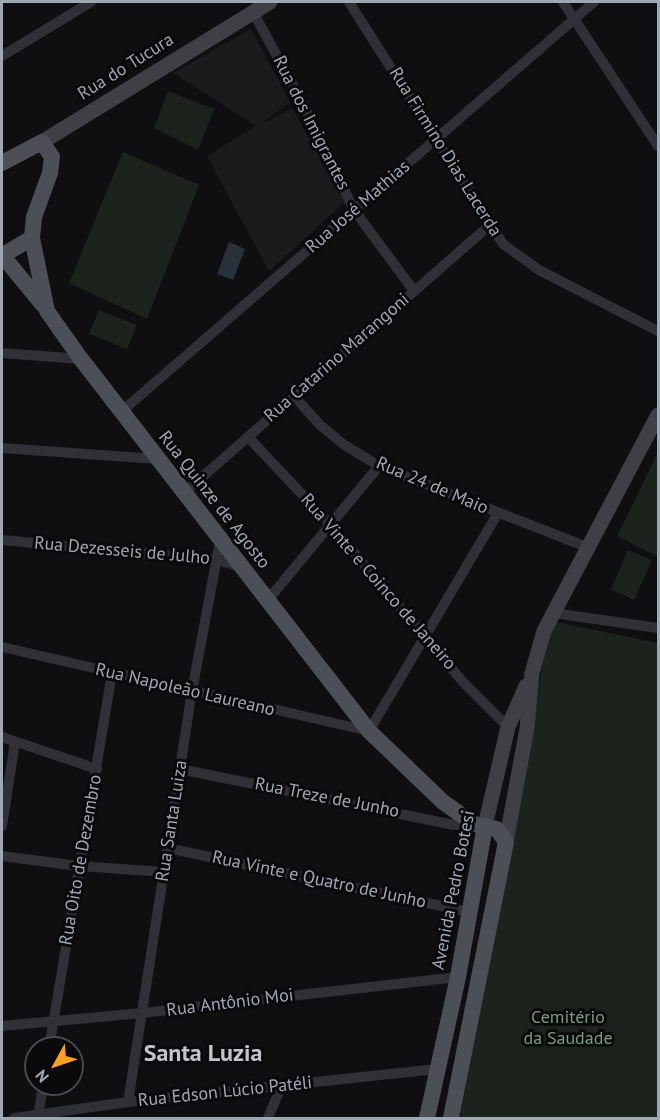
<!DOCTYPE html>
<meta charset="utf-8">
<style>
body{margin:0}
#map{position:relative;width:660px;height:1120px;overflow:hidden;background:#0f0f11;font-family:"PT Sans",sans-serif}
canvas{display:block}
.frame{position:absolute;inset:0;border:3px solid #9fa7b2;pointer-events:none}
.north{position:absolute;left:24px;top:1036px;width:60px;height:60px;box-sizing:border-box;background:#0a0a0c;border:2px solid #46494e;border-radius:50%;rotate:230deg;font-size:16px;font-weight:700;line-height:24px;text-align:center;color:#9fa7b2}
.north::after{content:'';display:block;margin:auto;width:21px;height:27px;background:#fa9f1e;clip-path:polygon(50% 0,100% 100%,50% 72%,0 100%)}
</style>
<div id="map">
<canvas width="660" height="1120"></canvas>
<div class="frame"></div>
<div class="north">N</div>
</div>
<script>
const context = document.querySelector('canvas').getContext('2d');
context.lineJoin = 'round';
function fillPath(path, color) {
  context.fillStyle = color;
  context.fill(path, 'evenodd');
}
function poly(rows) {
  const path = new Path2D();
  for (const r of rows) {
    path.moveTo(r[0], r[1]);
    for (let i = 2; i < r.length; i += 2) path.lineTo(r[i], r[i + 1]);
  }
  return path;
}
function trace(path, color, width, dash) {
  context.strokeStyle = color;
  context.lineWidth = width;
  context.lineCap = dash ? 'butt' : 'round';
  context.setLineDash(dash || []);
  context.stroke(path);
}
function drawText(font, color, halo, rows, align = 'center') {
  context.font = font + ' "PT Sans",sans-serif';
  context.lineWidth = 6;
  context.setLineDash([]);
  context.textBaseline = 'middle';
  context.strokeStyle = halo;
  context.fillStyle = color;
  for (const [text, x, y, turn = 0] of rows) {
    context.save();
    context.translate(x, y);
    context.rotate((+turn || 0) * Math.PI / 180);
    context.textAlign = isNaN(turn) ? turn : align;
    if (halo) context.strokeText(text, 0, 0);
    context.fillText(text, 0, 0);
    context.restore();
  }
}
fillPath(poly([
 [251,29,290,102,261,124,292,108,345,202,269,271,207,156,256,126,173,73]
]), '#1b1b1e');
fillPath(poly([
 [168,91,214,109,198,150,154,128],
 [123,152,199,185,147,319,69,283],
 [99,310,137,325,127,349,89,334],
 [658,452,658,557,617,536],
 [628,550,652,560,634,600,611,589],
 [557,622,658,643,658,1118,460,1118,548,636]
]), '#1b231c');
fillPath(poly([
 [229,242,245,249,233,280,217,274]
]), '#283339');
trace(poly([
 [349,2,503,244,539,270,658,331],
 [563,2,658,146],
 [253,12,301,100,354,210,414,291],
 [2,56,91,2],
 [2,353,81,359],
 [294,396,319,424,343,444,379,466,587,547],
 [121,412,594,2],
 [248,437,330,524,463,682,508,727],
 [2,448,157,459],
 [184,493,491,224],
 [2,540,217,560,241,567],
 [267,601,379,466],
 [553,613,658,628],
 [2,647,369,731,498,513],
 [2,737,97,769],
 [180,769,454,825,474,824],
 [2,826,15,742],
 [167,848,470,912],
 [2,856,78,866,164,872],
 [2,1026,142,1013,458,977],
 [49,1048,112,673],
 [128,1102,192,691,220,541],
 [14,1118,128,1102,437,1069],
 [38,1118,43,1084],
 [268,1118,281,1087]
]), '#303136', 10);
trace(poly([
 [42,142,270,2],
 [485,826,508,727,526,686],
 [506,842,527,728,532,673,544,631,658,415]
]), '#3e4046', 15);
trace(poly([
 [2,163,42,142,52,157,50,173,34,217,32,238,47,311,81,359,369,731,443,802,474,824,497,829,506,842,451,1118],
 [2,255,43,305],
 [3,255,32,238],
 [427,1118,458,977,485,826]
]), '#4c4f55', 16);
drawText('18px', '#9fa7b2', '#0a0a0c', [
 ["Rua do Tucura",126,67,-32],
 ["Rua dos Imigrantes",311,123,63],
 ["Rua Firmino Dias Lacerda",445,152,58],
 ["Rua José Mathias",358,207,-41],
 ["Rua Catarino Marangoni",337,358,-41],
 ["Rua 24 de Maio",432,486,23],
 ["Rua Quinze de Agosto",214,500,52],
 ["Rua Dezesseis de Julho",122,551,5],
 ["Rua Vinte e Coinco de Janeiro",378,582,49],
 ["Rua Napoleão Laureano",185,690,13],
 ["Rua Treze de Junho",327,798,11],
 ["Rua Santa Luiza",172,821,-81],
 ["Rua Oito de Dezembro",81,860,-80],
 ["Rua Vinte e Quatro de Junho",319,880,12],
 ["Avenida Pedro Botesi",454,890,-79],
 ["Rua Antônio Moi",230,1003,-7],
 ["Rua Edson Lúcio Patéli",225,1092,-6]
]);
drawText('18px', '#769f75', '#0a0a0c', [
 ["Cemitério",568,1018],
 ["da Saudade",568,1039]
]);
drawText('bold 24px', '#c1c5ce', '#0a0a0c', [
 ["Santa Luzia",203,1054]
]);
</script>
